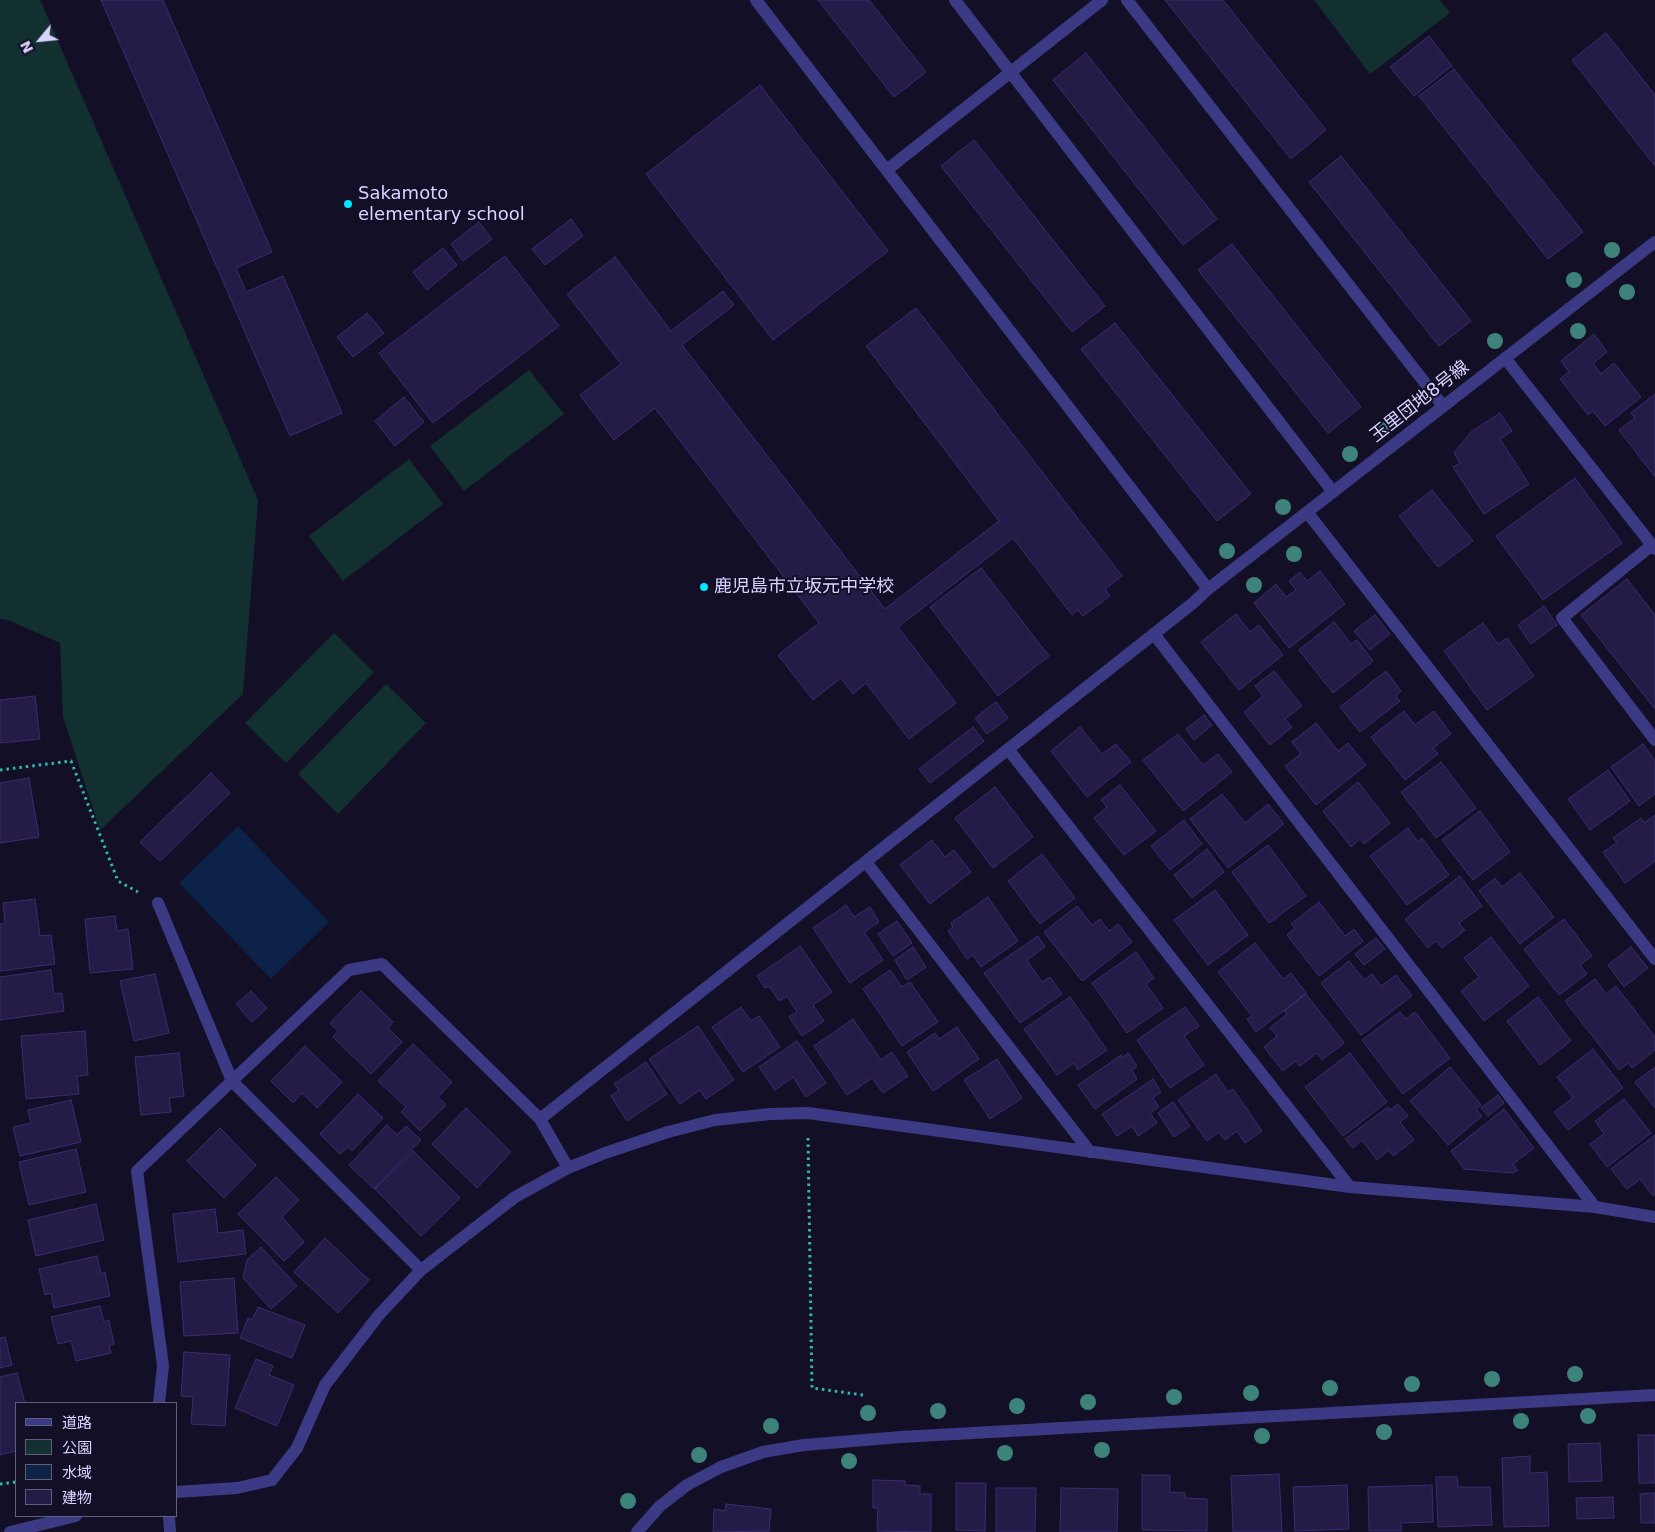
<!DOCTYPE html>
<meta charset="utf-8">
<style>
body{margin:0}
#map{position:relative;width:1655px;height:1532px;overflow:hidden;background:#130f26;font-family:"DejaVu Sans","Noto Sans JP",sans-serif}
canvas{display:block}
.legend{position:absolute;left:15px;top:1402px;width:162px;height:115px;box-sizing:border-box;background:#130f26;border:1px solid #625e7d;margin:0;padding:6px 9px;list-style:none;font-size:15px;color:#d9d4ff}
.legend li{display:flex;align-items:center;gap:10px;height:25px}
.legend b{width:25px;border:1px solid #625e7d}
.north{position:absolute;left:15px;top:15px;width:50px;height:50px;-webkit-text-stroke:4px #130f26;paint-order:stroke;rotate:242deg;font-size:14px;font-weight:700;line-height:20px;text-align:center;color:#d9d4ff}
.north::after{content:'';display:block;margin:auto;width:18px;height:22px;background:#d9d4ff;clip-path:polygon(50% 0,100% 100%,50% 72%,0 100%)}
</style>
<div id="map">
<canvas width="1655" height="1532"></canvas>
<ul class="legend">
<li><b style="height:6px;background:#3d3a85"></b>道路</li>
<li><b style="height:14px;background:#12302f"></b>公園</li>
<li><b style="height:14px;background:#0c2248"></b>水域</li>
<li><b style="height:14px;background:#241b47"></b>建物</li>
</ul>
<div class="north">N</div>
</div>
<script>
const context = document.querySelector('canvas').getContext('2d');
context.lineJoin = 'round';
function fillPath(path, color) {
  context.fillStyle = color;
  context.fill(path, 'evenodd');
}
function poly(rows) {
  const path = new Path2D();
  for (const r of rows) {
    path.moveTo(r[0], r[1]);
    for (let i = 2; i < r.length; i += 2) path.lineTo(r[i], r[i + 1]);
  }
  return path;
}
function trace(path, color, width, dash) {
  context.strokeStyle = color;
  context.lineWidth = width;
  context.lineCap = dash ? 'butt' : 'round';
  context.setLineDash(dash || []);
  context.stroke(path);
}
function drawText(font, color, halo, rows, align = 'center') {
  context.font = font + ' "DejaVu Sans","Noto Sans JP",sans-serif';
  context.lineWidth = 4;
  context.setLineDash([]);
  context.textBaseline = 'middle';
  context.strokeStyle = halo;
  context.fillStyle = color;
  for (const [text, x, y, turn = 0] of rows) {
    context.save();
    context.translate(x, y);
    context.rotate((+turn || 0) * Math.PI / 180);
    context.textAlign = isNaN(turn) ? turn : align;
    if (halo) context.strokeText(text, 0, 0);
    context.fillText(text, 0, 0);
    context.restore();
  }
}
fillPath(poly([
 [0,0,40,0,258,500,243,694,100,830,63,717,60,643,8,620,0,619],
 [1314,0,1440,0,1450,13,1370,74],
 [529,370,564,414,464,491,430,446],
 [409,459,443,504,343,581,309,536],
 [334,633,374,672,286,763,245,723],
 [386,684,426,723,338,814,298,774]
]), '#12302f');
fillPath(poly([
 [238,826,329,922,271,979,179,883]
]), '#0c2248');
const building = poly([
 [101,0,163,0,272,252,236,268,246,292,283,276,342,413,290,436,101,0],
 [818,0,869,0,926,72,894,97,818,0],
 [1165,0,1223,0,1326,130,1291,159,1165,0],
 [1606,33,1655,95,1655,166,1572,60,1606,33],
 [1429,36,1452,66,1414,96,1390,67,1429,36],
 [1086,53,1217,219,1183,245,1053,80,1086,53],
 [1454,69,1583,232,1548,259,1419,96,1454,69],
 [760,85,888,251,773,340,646,174,760,85],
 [974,140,1105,306,1072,332,941,166,974,140],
 [1341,156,1471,321,1439,346,1309,182,1341,156],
 [571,219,583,236,545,265,532,249,571,219],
 [479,222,492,239,463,261,451,244,479,222],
 [1232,244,1361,407,1328,433,1198,270,1232,244],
 [443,248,457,265,427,290,413,272,443,248],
 [505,256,559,326,433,423,379,353,505,256],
 [615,257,671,331,723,291,734,305,682,345,885,609,999,521,866,346,916,308,1122,576,1105,589,1110,596,1083,616,1078,610,1072,615,1013,538,898,627,956,703,909,739,866,683,853,694,841,678,813,700,778,655,819,623,655,408,614,440,580,395,621,364,567,294,615,257],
 [367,313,384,333,353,357,337,337,367,313],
 [1115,323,1251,494,1217,521,1081,349,1115,323],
 [1594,334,1607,352,1593,363,1601,374,1614,363,1641,397,1605,426,1593,411,1588,415,1560,379,1569,372,1561,361,1594,334],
 [1655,394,1655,477,1619,430,1635,418,1631,413,1655,394],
 [404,397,424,422,395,446,375,421,404,397],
 [1500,413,1512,431,1500,439,1529,484,1484,514,1453,467,1460,463,1454,453,1471,432,1500,413],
 [1575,478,1622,543,1543,600,1496,536,1575,478],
 [1432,490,1473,541,1438,567,1399,516,1432,490],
 [981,568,1049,656,998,696,930,607,981,568],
 [1320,571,1345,604,1289,648,1254,603,1276,584,1286,597,1296,590,1289,581,1300,572,1307,581,1320,571],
 [1627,579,1655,615,1655,709,1581,615,1627,579],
 [1544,606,1557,625,1531,644,1518,625,1544,606],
 [1236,614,1250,632,1259,625,1283,655,1239,690,1201,642,1236,614],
 [1375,615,1390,634,1370,650,1354,631,1375,615],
 [1334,622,1351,644,1357,640,1373,661,1333,693,1299,650,1334,622],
 [1483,623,1498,644,1507,638,1534,676,1487,710,1444,651,1483,623],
 [1274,671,1302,706,1285,719,1292,727,1270,745,1244,712,1263,696,1255,686,1274,671],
 [1386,671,1401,691,1396,696,1400,701,1360,732,1340,707,1386,671],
 [35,696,40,739,0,743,0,700,35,696],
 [996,702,1008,718,987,734,975,718,996,702],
 [1404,711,1415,725,1434,711,1451,734,1433,748,1438,754,1405,780,1371,737,1404,711],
 [1204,715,1212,725,1194,740,1186,729,1204,715],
 [1316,723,1338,751,1348,743,1366,765,1316,805,1285,766,1301,754,1292,742,1316,723],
 [973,727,984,741,930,783,919,769,973,727],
 [1080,727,1102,754,1116,744,1131,762,1087,797,1051,751,1080,727],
 [1178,734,1203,765,1218,754,1232,772,1183,811,1143,760,1178,734],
 [1643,744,1655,761,1655,794,1639,806,1611,767,1643,744],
 [1441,762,1476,808,1436,838,1401,792,1441,762],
 [1608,770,1630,801,1590,830,1568,799,1608,770],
 [211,773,230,793,160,861,140,842,211,773],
 [29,778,39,837,0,843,0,783,29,778],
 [1358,782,1390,823,1364,844,1360,839,1351,847,1323,811,1358,782],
 [1120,785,1156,831,1124,855,1094,818,1107,807,1101,800,1120,785],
 [995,787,1033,837,993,868,955,818,995,787],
 [1222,794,1245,823,1268,804,1284,824,1228,868,1190,819,1222,794],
 [1480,811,1510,852,1473,880,1442,840,1480,811],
 [1655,815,1655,861,1625,883,1603,852,1617,843,1613,838,1641,818,1644,823,1655,815],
 [1184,820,1202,844,1170,870,1151,846,1184,820],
 [1408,828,1418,842,1422,838,1449,875,1407,905,1370,856,1408,828],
 [932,840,945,857,954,850,971,872,930,904,900,865,932,840],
 [1268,845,1306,896,1269,923,1232,872,1268,845],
 [1207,849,1224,872,1192,898,1174,875,1207,849],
 [1042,854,1075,898,1040,924,1008,881,1042,854],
 [1520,873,1554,917,1520,944,1479,891,1495,878,1502,887,1520,873],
 [1460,876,1482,906,1459,923,1465,930,1442,948,1436,941,1428,948,1405,919,1460,876],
 [1215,890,1248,935,1208,965,1174,920,1215,890],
 [988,897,1018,941,981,967,973,955,967,959,948,931,953,927,951,923,988,897],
 [35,899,40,936,51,935,55,964,0,971,0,924,5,923,3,903,35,899],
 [1319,902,1345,936,1354,929,1363,941,1319,976,1287,935,1295,928,1291,924,1319,902],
 [846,905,854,917,870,907,879,922,864,932,883,960,850,983,813,928,846,905],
 [1077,906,1092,925,1100,919,1109,931,1118,924,1132,942,1082,981,1044,932,1077,906],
 [115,916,117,931,128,929,133,969,90,973,85,919,115,916],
 [1564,919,1592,956,1580,965,1587,974,1559,995,1524,949,1564,919],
 [897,921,912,943,893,956,878,934,897,921],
 [1038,936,1045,947,1027,960,1042,982,1050,977,1062,994,1020,1023,984,973,1038,936],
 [1491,937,1529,986,1484,1021,1461,991,1479,977,1464,958,1491,937],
 [1376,938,1385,949,1364,965,1355,954,1376,938],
 [1255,943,1283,979,1291,973,1306,993,1256,1032,1247,1019,1252,1016,1218,972,1255,943],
 [800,946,832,992,813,1005,824,1021,802,1036,789,1017,797,1012,787,996,779,1001,769,986,765,988,757,976,800,946],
 [913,947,926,967,907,980,895,960,913,947],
 [1631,947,1648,968,1624,987,1608,965,1631,947],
 [1136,952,1154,978,1146,984,1163,1008,1127,1033,1092,983,1136,952],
 [1349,961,1364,980,1372,974,1381,986,1396,975,1412,996,1361,1035,1321,983,1349,961],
 [51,970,54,994,62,993,64,1011,0,1020,0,977,51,970],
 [890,970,902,987,910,982,938,1022,902,1046,863,989,890,970],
 [155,974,169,1033,134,1041,120,981,155,974],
 [1595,979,1606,994,1616,986,1655,1037,1655,1050,1632,1068,1629,1063,1619,1070,1565,1001,1595,979],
 [251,991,267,1008,252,1022,236,1004,251,991],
 [361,991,393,1022,388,1028,402,1042,371,1074,333,1037,338,1031,330,1023,361,991],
 [1306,994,1344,1043,1322,1060,1317,1053,1300,1066,1296,1061,1283,1071,1264,1047,1277,1036,1270,1028,1287,1014,1284,1011,1306,994],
 [1070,997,1107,1050,1078,1070,1074,1063,1057,1075,1024,1029,1070,997],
 [1538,997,1571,1041,1540,1065,1507,1021,1538,997],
 [741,1007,751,1021,759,1016,780,1047,743,1072,712,1027,741,1007],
 [1185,1007,1199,1026,1184,1036,1204,1065,1170,1088,1137,1040,1185,1007],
 [1400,1012,1406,1019,1415,1012,1450,1058,1403,1094,1362,1040,1400,1012],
 [853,1019,881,1060,892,1052,908,1076,883,1093,872,1078,847,1095,814,1046,853,1019],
 [698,1026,734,1080,706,1099,700,1090,680,1104,649,1059,698,1026],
 [957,1027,979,1059,933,1091,907,1052,935,1033,939,1039,957,1027],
 [85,1031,88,1075,77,1076,79,1094,26,1099,21,1036,85,1031],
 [797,1041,826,1083,806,1097,793,1077,775,1090,759,1067,797,1041],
 [413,1044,452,1082,438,1097,446,1105,420,1131,401,1112,406,1107,378,1081,413,1044],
 [305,1046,342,1082,317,1108,302,1093,293,1103,271,1081,305,1046],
 [1593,1049,1623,1088,1568,1130,1554,1112,1573,1098,1557,1077,1593,1049],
 [179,1053,184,1096,169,1098,171,1112,141,1115,135,1057,179,1053],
 [1128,1053,1137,1066,1132,1070,1137,1079,1095,1109,1078,1085,1121,1055,1122,1058,1128,1053],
 [1350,1053,1387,1102,1343,1136,1305,1087,1350,1053],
 [997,1059,1022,1098,990,1119,964,1080,997,1059],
 [646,1062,667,1094,627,1121,611,1096,619,1090,614,1084,646,1062],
 [1450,1067,1481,1105,1476,1109,1482,1116,1448,1145,1410,1101,1450,1067],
 [1655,1067,1655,1108,1635,1082,1655,1067],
 [1216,1074,1228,1092,1233,1089,1262,1131,1245,1143,1237,1131,1225,1140,1219,1132,1207,1141,1178,1100,1216,1074],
 [1153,1079,1161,1092,1153,1098,1159,1107,1150,1113,1157,1123,1138,1136,1132,1126,1117,1136,1102,1114,1153,1079],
 [358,1094,383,1118,352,1151,348,1147,340,1154,320,1134,358,1094],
 [1498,1095,1504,1103,1488,1116,1481,1108,1498,1095],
 [1624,1099,1651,1133,1607,1167,1590,1144,1604,1134,1595,1121,1624,1099],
 [71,1100,81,1142,20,1156,13,1127,31,1123,28,1110,71,1100],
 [1173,1102,1190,1126,1174,1137,1158,1113,1173,1102],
 [1398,1104,1408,1116,1400,1122,1414,1140,1393,1156,1389,1150,1377,1160,1362,1140,1353,1148,1345,1139,1388,1107,1390,1110,1398,1104],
 [466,1108,511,1152,477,1188,432,1144,466,1108],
 [1504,1109,1534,1148,1513,1164,1518,1170,1513,1173,1464,1169,1451,1151,1504,1109],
 [387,1125,397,1135,406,1126,421,1140,374,1189,349,1165,387,1125],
 [220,1128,256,1165,224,1198,187,1161,220,1128],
 [1655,1135,1655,1194,1653,1196,1640,1179,1627,1189,1611,1169,1655,1135],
 [76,1149,86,1192,29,1205,19,1162,76,1149],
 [413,1151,460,1198,421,1236,375,1189,413,1151],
 [276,1177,299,1200,282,1217,304,1242,284,1261,238,1214,276,1177],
 [96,1204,104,1240,36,1256,28,1220,96,1204],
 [215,1209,218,1233,243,1230,246,1254,178,1262,173,1214,215,1209],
 [325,1238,369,1280,338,1313,294,1272,325,1238],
 [261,1247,297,1286,271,1309,243,1278,247,1260,261,1247],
 [97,1256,101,1274,105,1272,110,1296,54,1308,51,1293,45,1295,39,1269,97,1256],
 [234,1278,238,1333,184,1336,180,1282,234,1278],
 [100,1306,104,1322,109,1320,114,1344,109,1346,111,1353,76,1361,71,1341,58,1344,51,1317,100,1306],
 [258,1307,305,1325,292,1358,240,1338,248,1318,252,1320,258,1307],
 [5,1337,12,1365,0,1368,0,1338,5,1337],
 [184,1352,230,1355,225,1426,191,1424,193,1397,181,1396,184,1352],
 [256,1359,273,1366,269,1375,294,1385,277,1426,235,1408,256,1359],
 [17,1373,25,1403,16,1403,16,1451,0,1455,0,1377,17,1373],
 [1638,1435,1655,1435,1655,1483,1639,1483,1638,1435],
 [1600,1443,1602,1481,1569,1482,1568,1444,1600,1443],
 [1530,1456,1530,1473,1547,1472,1549,1526,1504,1527,1502,1458,1530,1456],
 [1279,1474,1282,1532,1233,1532,1231,1476,1279,1474],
 [1142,1475,1170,1475,1170,1492,1185,1493,1185,1498,1207,1499,1207,1531,1142,1530,1142,1475],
 [1436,1477,1457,1477,1458,1487,1490,1487,1492,1525,1438,1527,1436,1477],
 [873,1480,905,1481,905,1485,920,1486,920,1494,931,1494,931,1532,877,1531,878,1508,873,1508,873,1480],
 [956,1483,986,1483,985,1531,956,1530,956,1483],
 [1347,1485,1349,1529,1295,1531,1293,1487,1347,1485],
 [1432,1485,1433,1522,1401,1523,1401,1531,1369,1531,1368,1487,1432,1485],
 [996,1488,1036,1488,1035,1532,996,1532,996,1488],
 [1061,1488,1118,1489,1117,1532,1060,1532,1061,1488],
 [1655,1493,1655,1523,1641,1523,1640,1494,1655,1493],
 [1613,1497,1614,1518,1577,1519,1576,1498,1613,1497],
 [726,1504,771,1509,769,1531,713,1532,714,1509,725,1511,726,1504]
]);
fillPath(building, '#241b47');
trace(building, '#3b2d73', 1);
trace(poly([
 [0,770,71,761,118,881,138,892],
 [808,1138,812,1388,863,1395],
 [0,1484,16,1482]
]), '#2fb8b0', 3, [2.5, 4]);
trace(poly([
 [756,0,1208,589],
 [955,0,1333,492],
 [1127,0,1443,406],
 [888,169,1102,0],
 [1505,358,1655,549],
 [1307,512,1655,959],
 [1652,545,1562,618,1655,740],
 [1154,634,1595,1207],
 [1008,749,1350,1187],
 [866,862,1090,1152],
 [158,903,232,1081,421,1270],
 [540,1119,1193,603,1208,589,1655,242],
 [159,1403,163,1366,137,1171,349,970,382,964,540,1119,568,1168],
 [176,1492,237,1488,272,1480,297,1448,325,1385,378,1316,421,1270,515,1197,568,1168,605,1153,668,1132,715,1120,770,1114,808,1113,1350,1187,1595,1207,1655,1217],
 [169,1516,170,1532],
 [10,1532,76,1516],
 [637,1532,660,1506,687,1485,721,1467,763,1452,804,1445,901,1437,1655,1395]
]), '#3d3a85', 12);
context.fillStyle = '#3d827b';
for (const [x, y] of [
 [1612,250],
 [1574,280],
 [1627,292],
 [1578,331],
 [1495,341],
 [1382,430],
 [1350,454],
 [1283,507],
 [1227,551],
 [1294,554],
 [1254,585],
 [1575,1374],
 [1492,1379],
 [1412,1384],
 [1330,1388],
 [1251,1393],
 [1174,1397],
 [1088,1402],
 [1017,1406],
 [938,1411],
 [868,1413],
 [1588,1416],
 [1521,1421],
 [771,1426],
 [1384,1432],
 [1262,1436],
 [1102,1450],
 [1005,1453],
 [699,1455],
 [849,1461],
 [628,1501]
]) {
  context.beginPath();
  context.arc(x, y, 8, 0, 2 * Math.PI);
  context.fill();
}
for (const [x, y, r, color] of [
 [348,204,5,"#00e5ff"],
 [704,587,5,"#00e5ff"]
]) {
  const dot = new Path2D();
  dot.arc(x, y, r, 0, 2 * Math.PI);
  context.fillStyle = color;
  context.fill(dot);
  trace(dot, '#130f26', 2);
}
drawText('18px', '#d9d4ff', '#130f26', [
 ["Sakamoto",358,194],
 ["elementary school",358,215],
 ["鹿児島市立坂元中学校",714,587]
], 'left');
drawText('18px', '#d9d4ff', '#130f26', [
 ["玉里団地8号線",1420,402,-38]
]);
</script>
